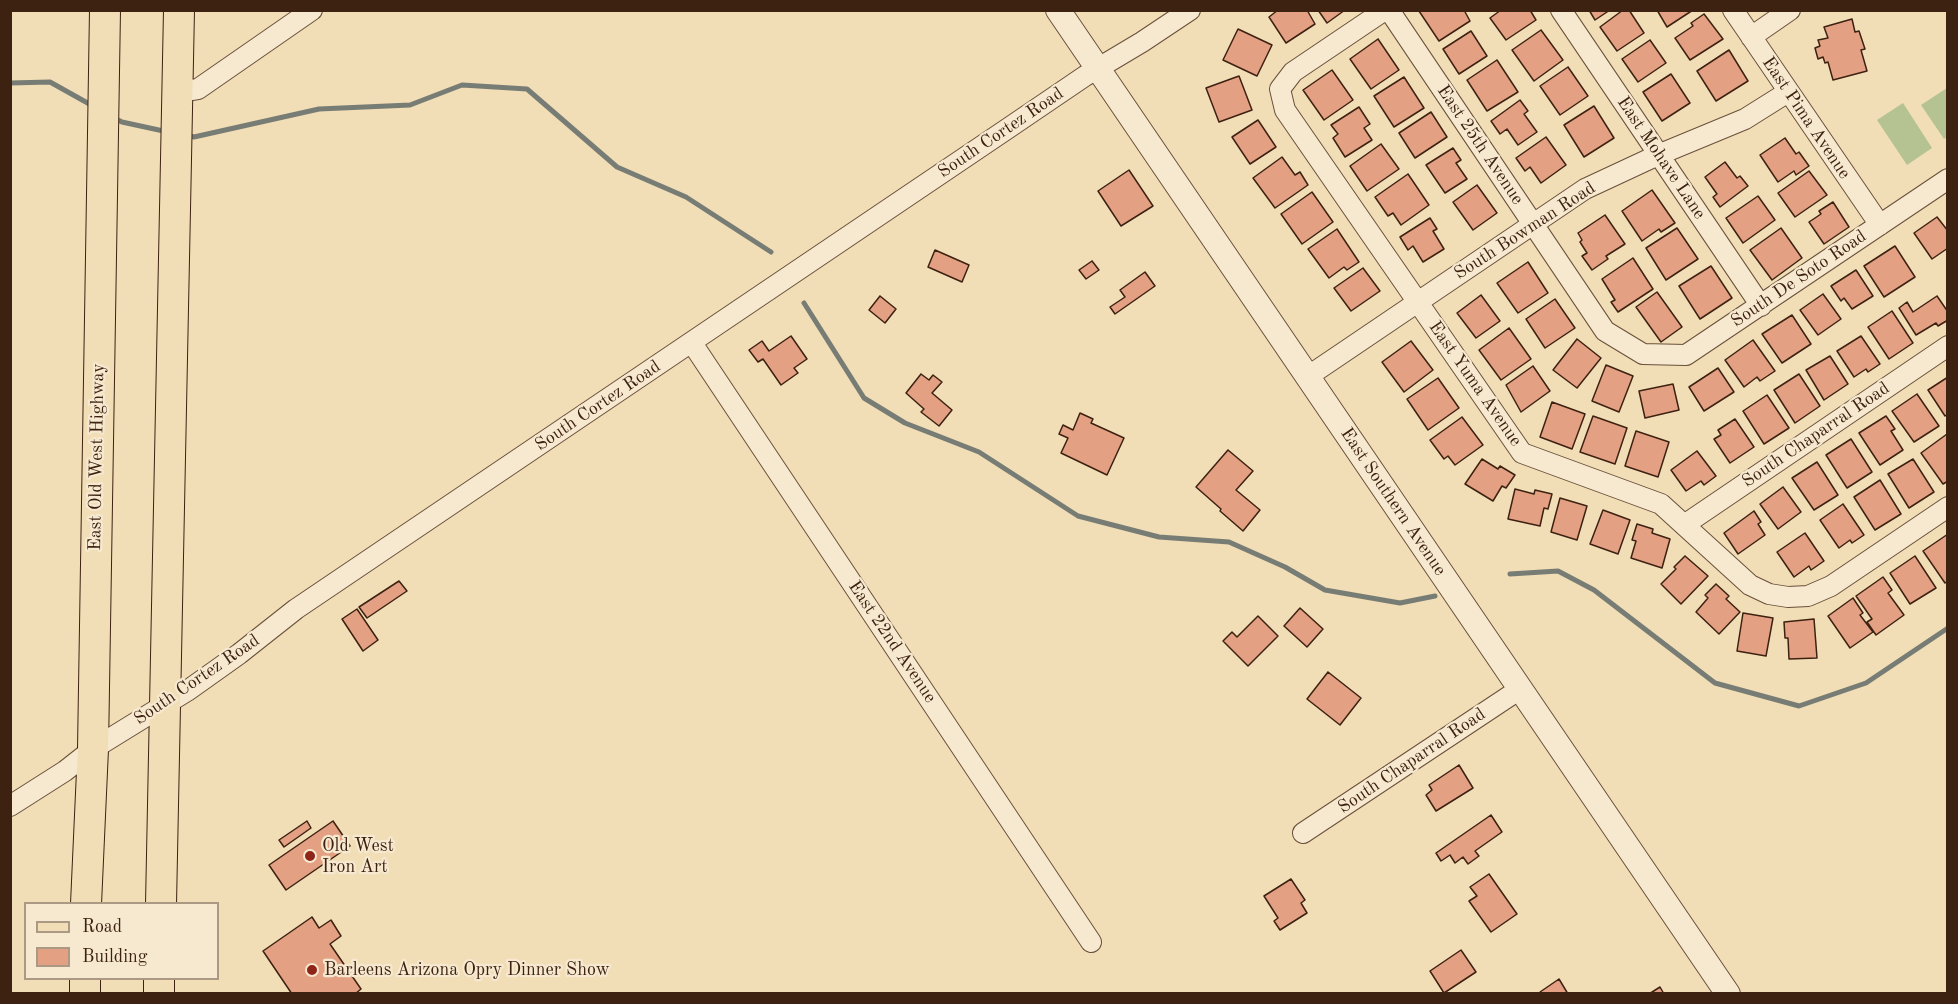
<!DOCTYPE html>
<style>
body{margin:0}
#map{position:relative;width:1958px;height:1004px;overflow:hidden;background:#f1ddb6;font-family:"Old Standard TT",serif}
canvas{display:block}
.frame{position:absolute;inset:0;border:12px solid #3d2111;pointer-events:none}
.legend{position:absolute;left:24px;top:902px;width:195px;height:78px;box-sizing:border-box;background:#f6e9d0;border:2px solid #ac9984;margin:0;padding:8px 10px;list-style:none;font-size:18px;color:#3d2111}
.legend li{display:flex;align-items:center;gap:12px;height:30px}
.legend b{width:30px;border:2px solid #ac9984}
</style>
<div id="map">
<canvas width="1958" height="1004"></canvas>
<div class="frame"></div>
<ul class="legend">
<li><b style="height:8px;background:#f1ddb6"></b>Road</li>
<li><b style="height:16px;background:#e4a083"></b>Building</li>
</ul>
</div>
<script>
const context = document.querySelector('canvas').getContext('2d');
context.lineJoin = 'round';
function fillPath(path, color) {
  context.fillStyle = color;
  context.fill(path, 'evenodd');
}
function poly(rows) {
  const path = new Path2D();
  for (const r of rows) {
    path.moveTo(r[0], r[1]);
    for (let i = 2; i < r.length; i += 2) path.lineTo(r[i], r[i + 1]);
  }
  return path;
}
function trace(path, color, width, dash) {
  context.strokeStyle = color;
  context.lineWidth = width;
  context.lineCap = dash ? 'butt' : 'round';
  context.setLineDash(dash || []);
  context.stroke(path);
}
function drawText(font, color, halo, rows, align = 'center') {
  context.font = font + ' "Old Standard TT",serif';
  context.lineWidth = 4.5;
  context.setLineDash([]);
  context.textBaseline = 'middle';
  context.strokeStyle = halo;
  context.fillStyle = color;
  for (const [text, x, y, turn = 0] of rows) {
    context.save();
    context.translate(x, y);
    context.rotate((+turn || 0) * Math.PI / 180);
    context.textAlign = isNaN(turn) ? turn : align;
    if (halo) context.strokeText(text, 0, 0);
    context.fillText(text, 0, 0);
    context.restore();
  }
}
fillPath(poly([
 [1947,88,1947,137,1944,139,1921,105],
 [1903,103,1932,148,1907,165,1877,120]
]), '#b5c292');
trace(poly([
 [10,83,50,82,93,106],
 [114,118,122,122,168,132],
 [186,135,194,137,319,109,410,105,462,85,527,89,617,167,686,197,771,252],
 [804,303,864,398,905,423,979,452,1078,516,1159,537,1229,542,1285,567,1325,590,1400,603,1435,596],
 [1510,574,1558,571,1594,590,1715,683,1799,706,1866,683,1948,628]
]), '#777d75', 5);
const building = poly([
 [1278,10,1307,10,1315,24,1286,43,1269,17,1278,10],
 [1318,10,1345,10,1327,23,1318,10],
 [1464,10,1470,21,1439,41,1419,11,1464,10],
 [1501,10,1530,10,1536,20,1506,40,1490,18,1501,10],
 [1589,10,1610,10,1595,20,1589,10],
 [1623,10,1629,10,1644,33,1617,51,1600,27,1623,10],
 [1657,10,1693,10,1667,27,1657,10],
 [1704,14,1723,39,1690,60,1675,38,1693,26,1691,23,1704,14],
 [1852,19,1855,32,1859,31,1865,49,1861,50,1867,71,1833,80,1828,62,1825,63,1823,57,1818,59,1815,48,1820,46,1818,40,1828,38,1824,27,1852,19],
 [1238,29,1272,45,1257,76,1223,60,1238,29],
 [1541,30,1563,60,1534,81,1512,50,1541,30],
 [1471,31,1487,56,1459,74,1443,49,1471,31],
 [1378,39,1399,70,1371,89,1350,59,1378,39],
 [1650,40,1666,63,1638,82,1622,59,1650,40],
 [1729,50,1748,81,1716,101,1697,71,1729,50],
 [1497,60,1518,92,1487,111,1467,80,1497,60],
 [1568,67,1588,96,1560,115,1540,86,1568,67],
 [1332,70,1353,100,1324,120,1303,90,1332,70],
 [1671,74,1690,103,1662,121,1643,92,1671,74],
 [1239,76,1252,110,1219,122,1206,88,1239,76],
 [1404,77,1424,108,1394,127,1374,96,1404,77],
 [1520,100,1528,111,1524,114,1537,132,1518,145,1507,129,1500,134,1491,121,1520,100],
 [1594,106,1614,138,1584,157,1564,125,1594,106],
 [1359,107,1370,124,1364,128,1372,140,1345,157,1333,138,1338,134,1331,125,1359,107],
 [1431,112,1447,137,1415,158,1399,133,1431,112],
 [1258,120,1276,147,1250,164,1232,137,1258,120],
 [1546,137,1566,165,1541,183,1530,167,1525,171,1516,158,1546,137],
 [1785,138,1796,154,1799,152,1809,166,1796,175,1794,171,1778,182,1760,155,1785,138],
 [1381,144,1399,169,1367,191,1350,166,1381,144],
 [1453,148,1461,160,1456,163,1467,179,1445,193,1426,165,1453,148],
 [1282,157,1295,175,1300,172,1308,185,1275,208,1253,178,1282,157],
 [1725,162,1737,178,1740,176,1748,186,1720,207,1713,197,1717,194,1705,177,1725,162],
 [1129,170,1153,206,1121,226,1098,191,1129,170],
 [1809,171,1827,195,1795,217,1778,193,1809,171],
 [1408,174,1429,205,1401,225,1393,213,1388,216,1375,197,1408,174],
 [1477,185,1497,213,1473,230,1453,202,1477,185],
 [1652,190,1675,223,1661,232,1659,229,1642,241,1622,211,1652,190],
 [1312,192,1333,222,1302,244,1281,214,1312,192],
 [1758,196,1775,220,1743,243,1726,218,1758,196],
 [1833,202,1849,227,1824,244,1809,222,1821,214,1819,211,1833,202],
 [1605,215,1625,244,1606,256,1608,259,1592,270,1582,256,1587,253,1580,242,1582,240,1578,233,1605,215],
 [1937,217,1948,231,1948,248,1932,259,1914,233,1937,217],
 [1430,218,1437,229,1433,231,1444,249,1423,262,1413,246,1408,250,1400,237,1430,218],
 [1677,228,1698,259,1666,280,1646,248,1677,228],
 [1781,228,1802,258,1772,280,1750,250,1781,228],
 [1337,229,1359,262,1347,270,1344,267,1329,278,1308,249,1337,229],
 [1895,246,1915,277,1884,297,1864,266,1895,246],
 [935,250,969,265,962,282,928,267,935,250],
 [1633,258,1653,289,1618,312,1611,302,1615,300,1602,279,1633,258],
 [1092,261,1099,270,1086,279,1079,270,1092,261],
 [1528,262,1548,293,1518,313,1497,283,1528,262],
 [1711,266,1732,298,1700,319,1679,286,1711,266],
 [1363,268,1380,291,1351,311,1334,288,1363,268],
 [1856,270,1873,296,1852,309,1844,298,1841,301,1831,286,1856,270],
 [1145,272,1155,286,1115,314,1110,307,1125,297,1120,290,1145,272],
 [1657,292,1682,327,1661,342,1636,307,1657,292],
 [1823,294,1841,319,1818,335,1800,310,1823,294],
 [1481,295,1500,321,1476,338,1457,313,1481,295],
 [880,296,896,309,885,323,869,310,880,296],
 [1937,296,1948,312,1948,320,1938,326,1936,323,1916,335,1899,308,1907,302,1913,312,1937,296],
 [1555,299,1575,328,1545,348,1526,319,1555,299],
 [1892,311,1913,343,1889,359,1868,327,1892,311],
 [1792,315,1811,344,1782,363,1762,334,1792,315],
 [1509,328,1531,359,1501,380,1479,350,1509,328],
 [791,336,807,359,794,368,798,373,781,385,763,359,758,362,749,350,762,341,769,351,791,336],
 [1861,336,1880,364,1868,372,1866,369,1854,377,1837,351,1861,336],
 [1577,339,1601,358,1577,388,1553,370,1577,339],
 [1753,340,1775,371,1760,381,1757,377,1744,387,1725,360,1753,340],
 [1411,341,1433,370,1404,392,1382,362,1411,341],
 [1830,356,1848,384,1824,400,1806,370,1830,356],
 [1606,365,1633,376,1619,412,1592,401,1606,365],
 [1533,366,1550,391,1521,412,1506,385,1533,366],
 [1718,368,1734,392,1704,411,1689,387,1718,368],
 [921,374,929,380,933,375,942,382,932,393,952,410,939,426,921,412,924,409,906,393,921,374],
 [1799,374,1820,406,1795,423,1774,390,1799,374],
 [1948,377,1948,414,1945,416,1928,390,1948,377],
 [1438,378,1459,408,1428,430,1407,399,1438,378],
 [1673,384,1679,410,1645,418,1639,391,1673,384],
 [1917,394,1939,426,1914,442,1892,411,1917,394],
 [1767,395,1789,428,1764,444,1743,411,1767,395],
 [1552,402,1585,414,1572,449,1540,437,1552,402],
 [1080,413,1093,419,1091,423,1124,438,1107,475,1061,453,1068,438,1059,434,1063,425,1073,430,1080,413],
 [1593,416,1627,428,1615,464,1580,452,1593,416],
 [1886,416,1895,429,1891,431,1903,450,1880,465,1859,433,1886,416],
 [1462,417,1483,445,1455,465,1448,456,1444,459,1430,440,1462,417],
 [1735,419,1754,447,1730,463,1714,439,1721,435,1718,430,1735,419],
 [1636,431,1669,442,1658,477,1625,466,1636,431],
 [1947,434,1948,481,1943,484,1921,453,1947,434],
 [1851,439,1872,472,1847,488,1826,455,1851,439],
 [1228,450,1253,471,1236,490,1260,510,1243,531,1220,511,1221,509,1196,487,1228,450],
 [1697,451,1716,476,1704,485,1701,481,1686,491,1671,470,1697,451],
 [1482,459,1498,469,1500,466,1515,475,1506,488,1502,486,1493,501,1465,484,1482,459],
 [1913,459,1934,492,1909,508,1888,474,1913,459],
 [1817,462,1838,495,1814,510,1792,478,1817,462],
 [1880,480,1901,514,1875,530,1854,497,1880,480],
 [1783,487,1801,512,1778,529,1760,504,1783,487],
 [1515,489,1534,494,1535,490,1552,494,1548,509,1544,508,1540,526,1508,519,1515,489],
 [1560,498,1587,506,1577,540,1551,532,1560,498],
 [1843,504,1864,535,1852,543,1850,540,1839,548,1820,520,1843,504],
 [1603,510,1630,520,1618,554,1590,544,1603,510],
 [1754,511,1761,522,1758,524,1765,535,1738,554,1724,533,1754,511],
 [1637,524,1653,529,1652,533,1670,539,1662,568,1631,558,1636,541,1632,540,1637,524],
 [1805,533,1824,561,1811,570,1809,566,1794,577,1777,552,1805,533],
 [1948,534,1948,581,1945,583,1923,551,1948,534],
 [1685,556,1708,576,1681,604,1661,584,1676,569,1674,567,1685,556],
 [1915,556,1936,588,1910,604,1890,573,1915,556],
 [1883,577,1892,590,1888,593,1904,615,1876,635,1867,622,1872,619,1856,596,1883,577],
 [399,581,407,591,367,618,359,607,399,581],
 [1716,584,1729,596,1726,599,1740,612,1719,634,1696,612,1708,598,1705,595,1716,584],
 [1853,598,1863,613,1860,615,1873,632,1850,648,1828,616,1853,598],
 [1300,608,1323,629,1307,647,1284,626,1300,608],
 [357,609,378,640,363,651,342,619,357,609],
 [1743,613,1773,618,1766,656,1737,651,1743,613],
 [1258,616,1278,636,1248,666,1223,641,1232,632,1237,637,1258,616],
 [1814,619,1817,658,1789,659,1788,638,1785,638,1784,622,1814,619],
 [1328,672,1361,698,1340,725,1307,699,1328,672],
 [1459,765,1473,788,1436,811,1426,795,1432,790,1429,785,1459,765],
 [1491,815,1502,832,1475,851,1479,856,1468,864,1463,857,1455,863,1450,855,1441,861,1436,853,1491,815],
 [307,821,311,828,284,847,279,840,307,821],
 [333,821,350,846,286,890,269,865,333,821],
 [1489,874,1517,914,1491,932,1469,901,1477,896,1470,887,1489,874],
 [1291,879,1305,900,1301,903,1307,913,1280,930,1274,921,1278,918,1264,896,1291,879],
 [312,917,319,928,331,920,341,936,330,944,361,989,355,994,292,994,263,951,312,917],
 [1461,950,1476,972,1444,993,1430,971,1461,950],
 [1559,979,1568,994,1541,994,1540,992,1559,979],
 [1660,987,1664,994,1649,994,1660,987]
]);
fillPath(building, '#e4a083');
trace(building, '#3d2111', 1.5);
const minor = poly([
 [1385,10,1293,72,1280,89,1285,110,1522,453,1661,504,1750,585,1769,594,1788,597,1808,596,1831,586,1948,507],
 [1389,10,1605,331,1643,354,1686,355,1948,179],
 [1561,10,1761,306],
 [1733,10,1880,225],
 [1751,37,1790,10],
 [178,92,198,89,312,10],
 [692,343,1091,942],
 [1307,377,1585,189,1658,155,1745,119,1788,92],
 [1684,525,1948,346],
 [10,806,65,771,93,749,187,691,239,654,296,609,1007,129,1085,76,1142,42,1190,10],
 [1303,833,1520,689]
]);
const tertiary = poly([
 [1058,10,1728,994]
]);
const primary = poly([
 [86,904,93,749,105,10],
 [161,904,179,10],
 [85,994,85,978],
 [159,994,159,978]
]);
trace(minor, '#6a503a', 22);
trace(tertiary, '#6a503a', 26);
trace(primary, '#3d2111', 32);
trace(minor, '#f6e9d0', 20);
trace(tertiary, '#f6e9d0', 24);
trace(primary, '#f1ddb6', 30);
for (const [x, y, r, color] of [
 [310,856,6,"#8f2418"],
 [312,970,6,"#8f2418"]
]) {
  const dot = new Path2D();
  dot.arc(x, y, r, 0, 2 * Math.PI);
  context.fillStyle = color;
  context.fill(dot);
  trace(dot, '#f6e9d0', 2);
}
drawText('18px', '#3d2111', '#f6e9d0', [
 ["East Pima Avenue",1806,118,56],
 ["South Cortez Road",1001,133,-34],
 ["East 25th Avenue",1480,145,56],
 ["East Mohave Lane",1661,158,56],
 ["South Bowman Road",1525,231,-33],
 ["South De Soto Road",1799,279,-34],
 ["East Yuma Avenue",1475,384,55],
 ["South Cortez Road",598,406,-34],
 ["South Chaparral Road",1816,435,-34],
 ["East Old West Highway",97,457,-89],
 ["East Southern Avenue",1393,502,56],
 ["East 22nd Avenue",892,642,56],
 ["South Cortez Road",197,680,-34],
 ["South Chaparral Road",1412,761,-34]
]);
drawText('18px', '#3d2111', '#f6e9d0', [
 ["Old West",322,846],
 ["Iron Art",322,867],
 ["Barleens Arizona Opry Dinner Show",324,970]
], 'left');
</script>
